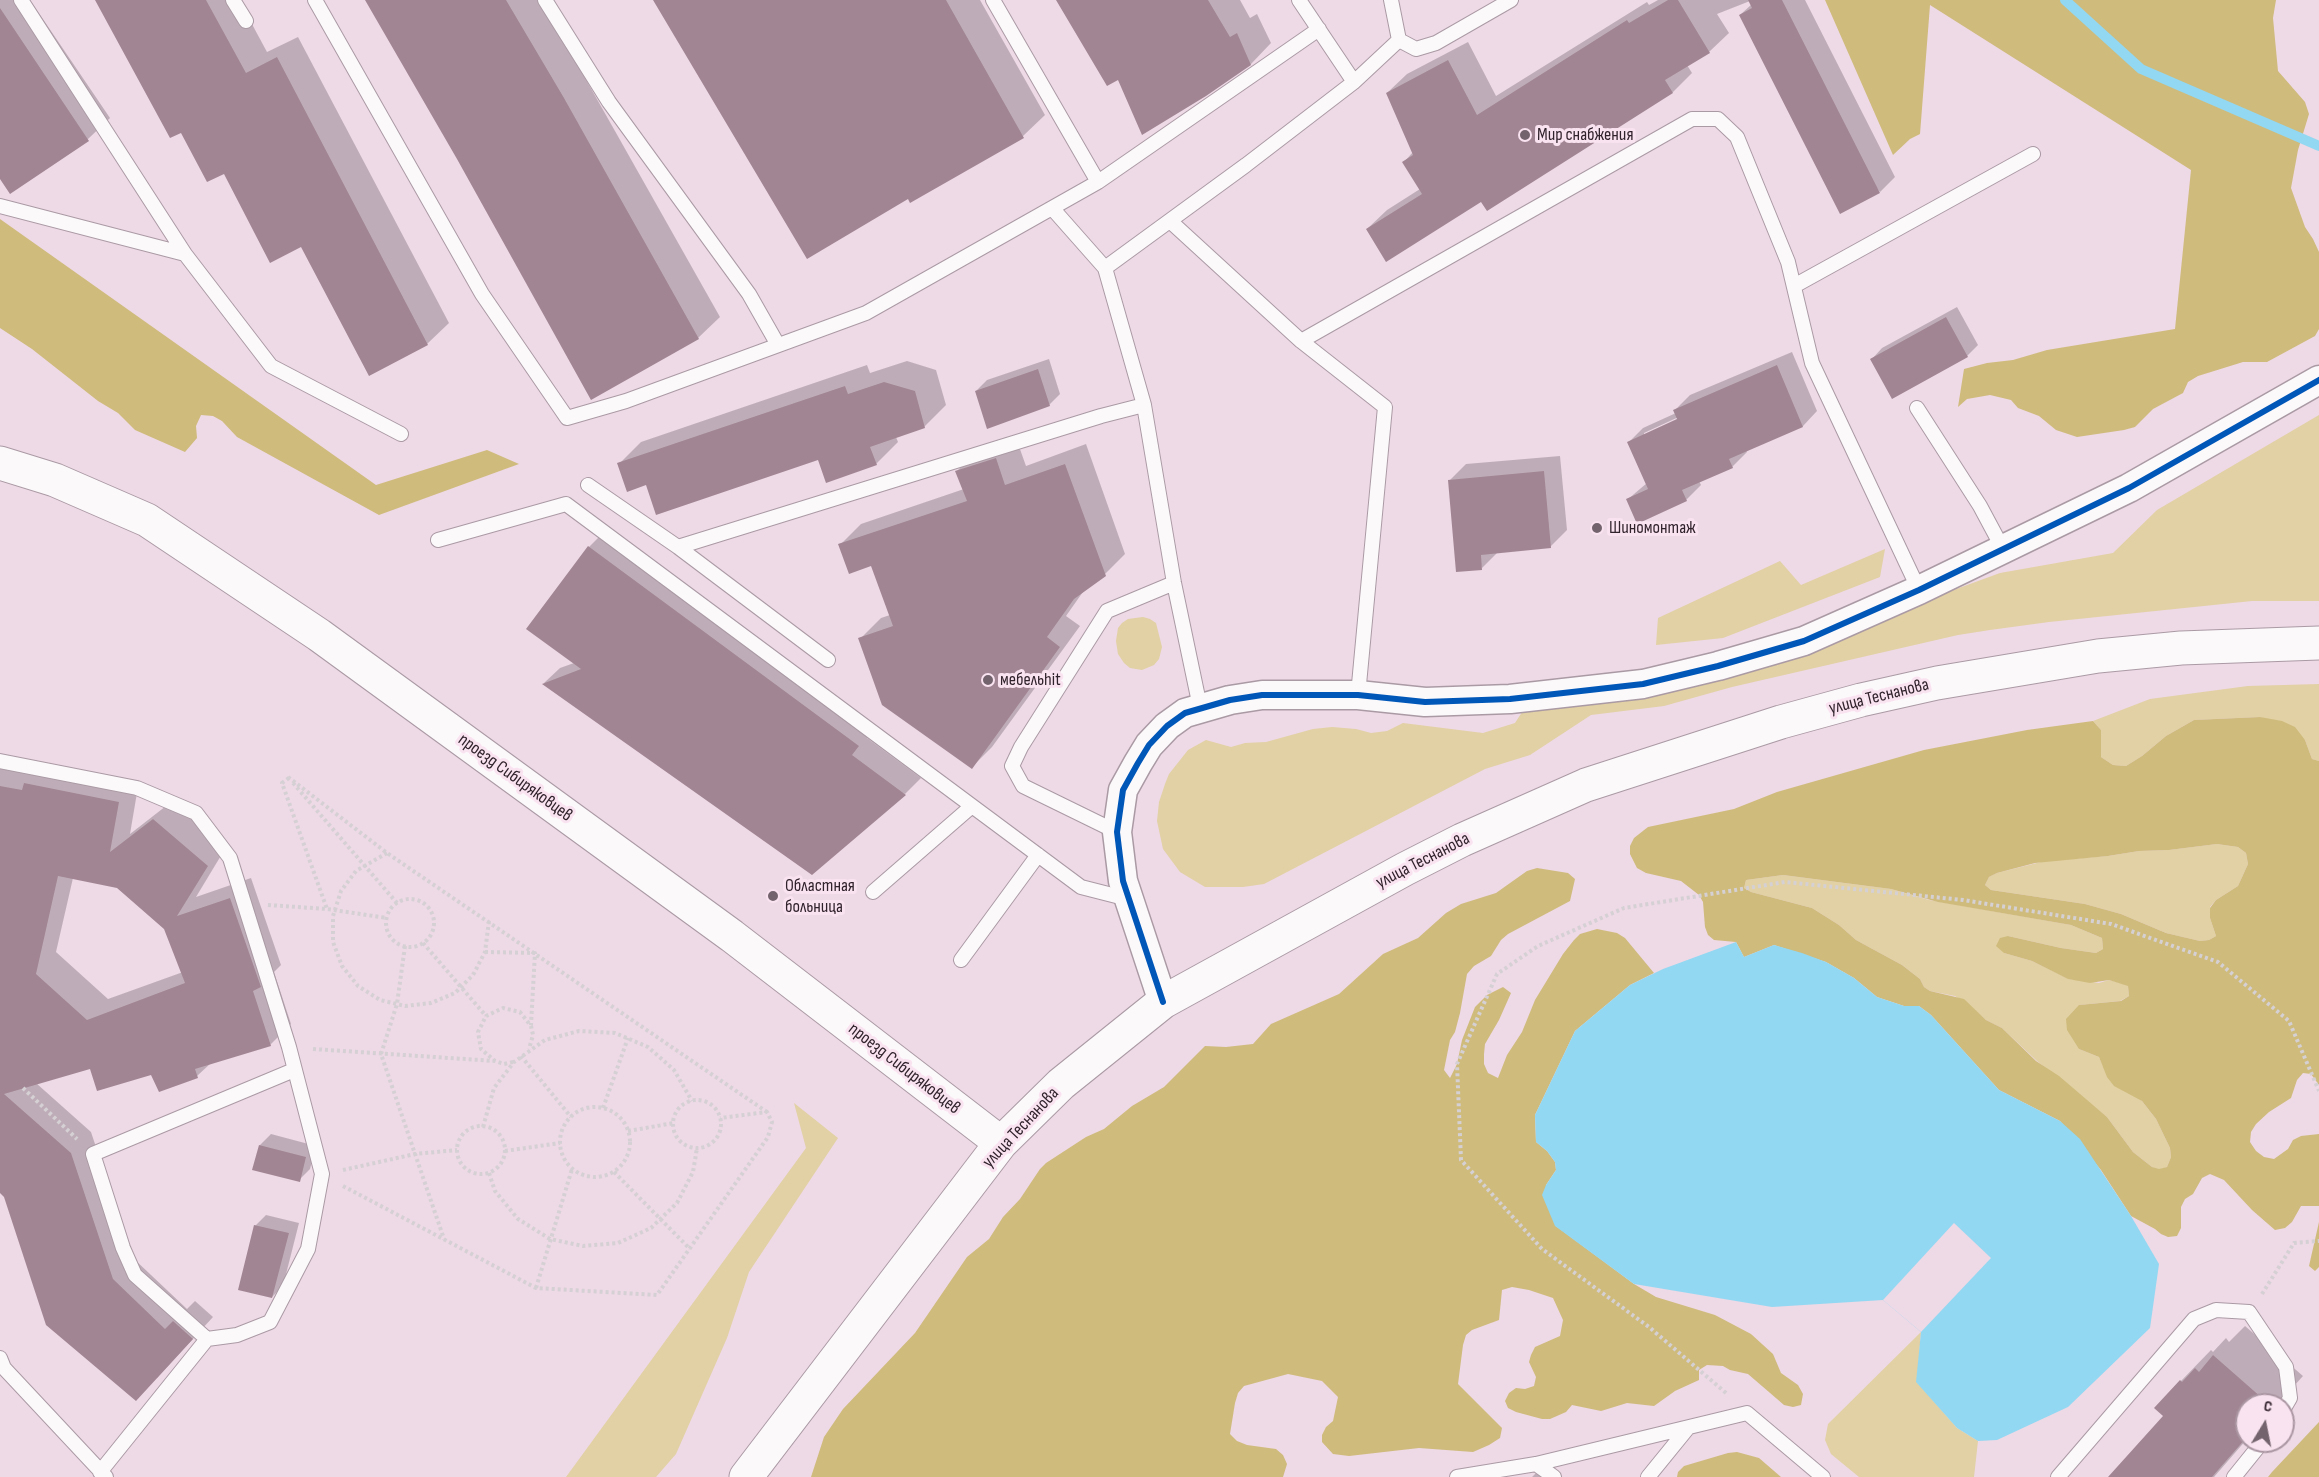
<!DOCTYPE html>
<meta charset="utf-8">
<style>
body{margin:0}
#map{position:relative;width:2319px;height:1477px;overflow:hidden;background:#eed9e6;font-family:"Sofia Sans Condensed",sans-serif}
canvas{display:block}
.north{position:absolute;left:2235px;top:1393px;width:60px;height:60px;box-sizing:border-box;background:#fae3f1;border:2px solid #aa96a2;border-radius:50%;rotate:10deg;font-size:16px;font-weight:700;line-height:24px;text-align:center;color:#31232c}
.north::after{content:'';display:block;margin:auto;width:21px;height:27px;background:#73636d;clip-path:polygon(50% 0,100% 100%,50% 72%,0 100%)}
</style>
<div id="map">
<canvas width="2319" height="1477"></canvas>
<div class="north">С</div>
</div>
<script>
const context = document.querySelector('canvas').getContext('2d');
context.lineJoin = 'round';
function fillPath(path, color) {
  context.fillStyle = color;
  context.fill(path, 'evenodd');
}
function poly(rows) {
  const path = new Path2D();
  for (const r of rows) {
    if (r.length === 3) {
      path.moveTo(r[0] + r[2], r[1]);
      path.arc(r[0], r[1], r[2], 0, 2 * Math.PI);
      continue;
    }
    path.moveTo(r[0], r[1]);
    for (let i = 2; i < r.length; i += 2) path.lineTo(r[i], r[i + 1]);
  }
  return path;
}
function trace(path, color, width, dash) {
  context.strokeStyle = color;
  context.lineWidth = width;
  context.lineCap = dash ? 'butt' : 'round';
  context.setLineDash(dash || []);
  context.stroke(path);
}
function drawText(font, color, halo, rows, align = 'center') {
  context.font = font + ' "Sofia Sans Condensed",sans-serif';
  context.lineWidth = 6;
  context.setLineDash([]);
  context.textBaseline = 'middle';
  context.strokeStyle = halo;
  context.fillStyle = color;
  for (const [text, x, y, turn = 0] of rows) {
    context.save();
    context.translate(x, y);
    context.rotate((+turn || 0) * Math.PI / 180);
    context.textAlign = isNaN(turn) ? turn : align;
    if (halo) context.strokeText(text, 0, 0);
    context.fillText(text, 0, 0);
    context.restore();
  }
}
fillPath(poly([
 [2319,415,2319,601,2252,601,2049,622,1990,630,1958,635,1732,687,1664,706,1591,715,1530,755,1485,769,1264,884,1243,887,1205,887,1180,872,1163,849,1157,821,1159,802,1165,784,1169,774,1188,750,1206,740,1231,747,1245,743,1266,742,1313,729,1332,727,1356,729,1371,733,1387,731,1403,723,1483,733,1515,723,1526,706,1737,674,1863,630,1929,599,2000,573,2113,553,2157,510],
 [1885,549,1880,577,1723,638,1656,645,1658,618,1780,561,1801,585],
 [1143,617,1150,619,1156,623,1162,647,1159,659,1154,665,1142,670,1130,668,1124,663,1118,654,1116,641,1118,628,1122,623,1128,619],
 [2319,684,2319,761,2312,759,2305,740,2260,717,2194,720,2166,736,2142,756,2126,766,2113,765,2101,757,2101,730,2093,721,2150,699,2248,686],
 [2217,844,2238,847,2246,853,2248,864,2238,886,2216,900,2210,907,2210,918,2216,936,2209,940,2200,941,2166,933,2121,914,2085,904,1991,890,1985,885,1989,877,1997,873,2045,861,2108,856,2139,851,2169,850],
 [1783,875,1891,889,1929,900,2071,925,2102,938,2103,949,2096,953,2061,948,2008,936,2004,953,2032,961,2069,979,2099,983,2109,980,2128,985,2129,996,2120,1001,2079,1005,2079,1049,2099,1057,2103,1066,2142,1101,2156,1119,2170,1148,2171,1157,2167,1167,2159,1170,2152,1167,2133,1152,2107,1117,2037,1061,2002,1028,1986,1020,1969,1005,1955,996,1930,991,1924,987,1920,979,1902,965,1856,940,1839,925,1812,908,1751,892,1744,888,1746,880],
 [794,1103,838,1138,749,1272,727,1338,676,1454,656,1477,566,1477,806,1148],
 [1921,1332,1917,1382,1957,1428,1978,1441,1974,1477,1859,1477,1831,1454,1825,1440,1828,1424]
]), '#e2d1a4');
fillPath(poly([
 [1825,0,2276,0,2273,18,2278,71,2305,102,2309,114,2298,150,2291,188,2305,227,2313,239,2319,252,2319,329,2315,336,2267,362,2243,362,2198,376,2188,382,2183,393,2153,409,2135,427,2124,430,2077,437,2056,430,2039,416,2018,408,2011,400,1990,395,1967,399,1958,407,1964,369,1987,363,2013,360,2047,350,2175,329,2191,170,1930,5,1920,134,1910,139,1893,155],
 [0,219,376,485,487,450,519,464,379,515,237,437,222,421,213,416,201,415,196,426,197,438,185,452,135,430,118,413,98,401,32,349,0,328],
 [2260,717,2282,721,2295,727,2305,740,2312,759,2319,761,2319,1085,2311,1074,2303,1073,2297,1080,2291,1098,2269,1112,2256,1124,2251,1132,2250,1142,2256,1151,2264,1157,2274,1159,2288,1149,2293,1140,2301,1136,2319,1134,2319,1206,2301,1206,2292,1222,2285,1228,2275,1230,2252,1210,2224,1180,2210,1174,2202,1178,2193,1194,2185,1199,2181,1207,2181,1228,2177,1236,2168,1237,2161,1234,2155,1229,2131,1216,2101,1170,2060,1121,1999,1090,1931,1015,1919,1006,1904,1006,1877,997,1854,978,1826,962,1774,945,1744,957,1736,942,1714,940,1708,935,1705,927,1703,902,1699,895,1681,881,1646,873,1637,868,1630,854,1630,846,1634,838,1648,827,1734,809,1777,792,1924,750,2027,730,2093,721,2101,730,2101,757,2113,765,2126,766,2142,756,2166,736,2194,720],
 [2217,844,2238,847,2246,853,2248,864,2238,886,2216,900,2210,908,2210,918,2216,936,2209,940,2200,941,2166,933,2121,914,2085,904,1991,890,1985,885,1989,877,1997,873,2035,863,2108,856,2139,851,2169,850],
 [1783,875,1891,889,1938,902,2071,925,2102,938,2103,949,2096,953,2061,948,2008,936,2000,938,1996,946,2004,953,2032,961,2068,979,2090,983,2109,980,2128,986,2129,996,2121,1001,2079,1005,2066,1019,2067,1030,2079,1049,2099,1057,2107,1077,2114,1086,2142,1101,2156,1119,2170,1148,2171,1157,2167,1167,2159,1169,2152,1167,2133,1152,2107,1117,2059,1076,2036,1061,2002,1028,1986,1020,1964,999,1930,991,1924,987,1920,979,1902,965,1856,940,1839,925,1812,908,1751,892,1744,888,1746,880],
 [1537,868,1568,873,1575,879,1570,901,1508,934,1501,940,1491,956,1474,966,1467,974,1460,1013,1455,1032,1450,1040,1444,1070,1450,1078,1457,1064,1462,1040,1475,1007,1487,995,1503,987,1511,993,1499,1020,1485,1044,1484,1054,1484,1064,1488,1073,1498,1078,1507,1055,1522,1032,1535,1000,1563,954,1574,940,1580,934,1597,929,1617,933,1625,938,1654,973,1630,985,1575,1031,1535,1115,1536,1142,1547,1151,1555,1162,1556,1170,1546,1185,1556,1226,1634,1284,1656,1297,1715,1315,1751,1334,1773,1354,1781,1373,1798,1385,1803,1394,1801,1405,1793,1407,1784,1405,1748,1374,1730,1370,1723,1366,1707,1365,1699,1370,1699,1380,1675,1391,1654,1406,1627,1403,1601,1411,1572,1405,1566,1412,1550,1419,1542,1419,1516,1412,1508,1408,1505,1401,1509,1393,1516,1388,1525,1389,1534,1386,1536,1377,1529,1362,1531,1355,1535,1347,1560,1336,1563,1320,1553,1298,1529,1290,1512,1287,1502,1290,1499,1320,1472,1330,1466,1335,1463,1345,1458,1384,1502,1428,1500,1438,1489,1445,1473,1452,1419,1448,1349,1456,1333,1454,1322,1442,1322,1435,1326,1427,1333,1421,1338,1397,1322,1381,1288,1374,1244,1386,1238,1393,1235,1403,1230,1434,1237,1441,1247,1445,1276,1449,1283,1455,1287,1464,1283,1477,811,1477,824,1437,843,1409,915,1333,967,1257,989,1239,1003,1217,1020,1199,1040,1169,1046,1163,1086,1137,1104,1129,1132,1106,1164,1087,1205,1046,1226,1047,1253,1044,1271,1024,1339,994,1383,954,1418,938,1446,913,1461,904,1496,893,1527,871],
 [2319,1222,2319,1267,2315,1271,2309,1266],
 [2319,1422,2319,1477,2268,1477,2272,1472],
 [1737,1452,1759,1458,1781,1477,1677,1477,1678,1472,1684,1466,1728,1453]
]), '#cfbb7c');
fillPath(poly([
 [1736,942,1744,957,1774,945,1802,953,1826,962,1854,978,1877,997,1904,1006,1919,1006,1931,1015,1999,1090,2060,1121,2080,1139,2131,1216,2159,1264,2150,1328,2068,1407,1997,1440,1978,1441,1957,1428,1916,1382,1921,1332,1883,1300,1772,1307,1634,1284,1555,1226,1542,1195,1546,1185,1556,1170,1555,1162,1547,1151,1536,1142,1535,1115,1575,1031,1630,985,1663,969]
]), '#92d8f2');
fillPath(poly([
 [1954,1223,1991,1258,1921,1332,1883,1300]
]), '#eed9e6');
fillPath(poly([
 [0,0,30,0,110,118,88,139,11,192,0,176],
 [97,0,239,0,267,52,298,37,449,323,427,344,302,245,182,131],
 [367,0,541,0,720,317,698,338,458,158],
 [655,0,980,0,1045,115,1023,136],
 [1058,0,1240,0,1250,18,1257,14,1271,43,1251,64,1205,95,1119,78],
 [1658,0,1805,0,1895,177,1880,192,1740,15,1752,4,1750,1,1717,14,1729,33,1709,52,1687,65,1692,73,1673,92,1487,209,1482,200,1367,229,1387,210,1420,189,1404,162,1413,152,1387,93,1407,74,1468,42,1496,96,1647,2,1649,5],
 [1957,307,1978,345,1967,356,1872,359,1882,348],
 [1792,352,1817,411,1803,426,1746,450,1747,452,1732,467,1699,481,1701,485,1686,500,1627,500,1647,483,1628,443,1643,428,1676,413,1675,410,1690,395],
 [1683,415,1685,417,1644,436,1644,433],
 [1049,359,1060,394,1049,405,976,391,987,380],
 [907,361,936,370,946,405,924,427,896,437,898,442,876,464,819,458,646,483,619,464,641,442,867,365,870,373],
 [1016,438,1026,466,1086,444,1125,554,1105,574,1085,589,1066,616,1080,626,992,747,972,767,860,639,881,618,890,615,872,564,840,545,861,524,964,489,957,471,978,450],
 [1560,456,1567,530,1550,547,1498,552,1482,568,1449,481,1466,464],
 [606,530,874,729,867,738,921,778,905,794,544,683,560,668,574,663,528,629,589,547],
 [0,761,40,769,46,763,139,781,130,834,175,799,228,844,196,897,251,878,281,965,274,972,291,1024,270,1045,211,1063,197,1076,91,1068,36,1083,91,1132,133,1258,187,1309,195,1301,213,1317,157,1378,0,1191],
 [73,878,117,886,165,928,183,972,108,999,56,952],
 [271,1134,316,1146,310,1169,299,1180,254,1169,260,1145],
 [266,1215,299,1223,283,1286,272,1297,255,1226],
 [2245,1326,2303,1376,2277,1405,2247,1405,2247,1439,2214,1477,2110,1477,2165,1415,2157,1408,2181,1381,2211,1350,2213,1352,2226,1338,2229,1342],
 [1543,1466,1556,1477,1532,1477]
]), '#0003');
trace(poly([
 [2065,0,2141,69,2319,146]
]), '#92d8f2', 10);
fillPath(poly([
 [95,0,206,0,246,73,277,57,428,345,369,376,301,247,270,263,224,174,207,182,181,133,170,138],
 [365,0,506,0,564,98,699,339,591,400,457,159],
 [653,0,946,0,1024,138,910,203,908,199,807,259],
 [1056,0,1208,0,1230,37,1237,33,1251,65,1206,96,1142,135,1118,80,1107,86],
 [1668,0,1678,0,1710,53,1665,80,1673,93,1487,211,1481,202,1386,262,1366,229,1422,194,1402,162,1413,155,1386,93,1448,60,1477,115,1627,20,1629,23],
 [1748,0,1782,0,1880,193,1840,214,1739,15,1752,8],
 [0,8,89,141,10,194,0,179],
 [1946,317,1968,357,1892,399,1870,359],
 [1777,365,1803,427,1729,459,1733,468,1682,490,1687,501,1637,524,1626,499,1648,489,1627,442,1677,419,1673,410],
 [1038,369,1050,406,987,429,975,391],
 [884,382,915,391,925,428,870,447,877,465,826,483,818,460,656,515,646,485,627,492,617,463,845,386,848,394],
 [996,458,1005,485,1065,464,1106,576,1074,599,1047,637,1060,647,972,769,882,705,858,638,893,626,871,566,849,574,838,544,967,501,955,471],
 [1544,471,1551,548,1481,555,1482,570,1456,572,1448,480],
 [588,546,859,746,852,755,906,795,812,875,542,684,581,669,526,629],
 [24,783,119,802,110,852,153,819,208,866,177,916,230,898,261,987,253,991,271,1046,195,1069,198,1078,159,1092,151,1075,97,1091,90,1069,4,1094,71,1153,113,1279,165,1329,173,1321,193,1339,136,1401,46,1325,4,1197,0,1193,0,786,22,790],
 [58,876,117,888,164,929,185,983,87,1020,36,974],
 [259,1145,306,1157,300,1182,252,1170],
 [254,1225,289,1233,272,1298,238,1290],
 [2213,1355,2270,1405,2247,1405,2247,1437,2212,1477,2108,1477,2163,1416,2154,1408,2180,1380,2182,1382,2195,1368,2199,1372]
]), '#a18592');
const service = poly([
 [21,0,185,254,271,366,401,434],
 [233,0,246,21],
 [315,0,482,294,567,418,626,401,866,313,1098,182,1319,29],
 [545,0,609,102,749,294,778,345],
 [993,0,1098,182],
 [1299,0,1354,82],
 [1391,0,1399,40,1416,49,1436,43,1511,0],
 [0,206,185,254],
 [1052,208,1105,268,1144,405,1174,583,1200,707],
 [1170,221,1301,341,1385,407,1358,695],
 [1105,268,1246,165,1354,82,1399,40],
 [1794,286,2033,154],
 [1301,341,1692,119,1718,119,1737,137,1788,262,1812,363,1919,590],
 [1917,408,1980,506,2003,549],
 [588,485,678,547,828,660],
 [438,540,566,504,1081,887,1128,899],
 [678,547,1101,416,1144,405],
 [0,761,137,788,196,813,230,858,289,1047,322,1174,308,1249,270,1322,237,1335,207,1339,100,1472],
 [1117,832,1023,786,1012,766,1021,747,1107,611,1174,583],
 [873,892,972,806],
 [961,960,1038,855],
 [207,1339,135,1275,123,1248,93,1154,294,1070],
 [0,1358,4,1368,106,1477],
 [1536,1464,1554,1477],
 [1457,1477,1536,1464,1747,1413,1823,1477],
 [1648,1477,1687,1429],
 [2058,1477,2194,1319,2216,1310,2249,1312,2286,1367,2290,1398,2283,1410],
 [2234,1477,2263,1441]
]);
const minor = poly([
 [1163,1002,1123,881,1117,832,1123,790,1138,763,1149,745,1167,726,1185,713,1230,700,1262,695,1358,695,1425,702,1510,699,1643,684,1718,666,1804,641,1919,590,2129,488,2319,380]
]);
const primary = poly([
 [0,463,55,480,147,520,319,635,732,936,1001,1143],
 [746,1477,1001,1143,1061,1084,1163,1002,1405,869,1462,840,1586,785,1781,722,1861,700,1937,683,2098,656,2181,648,2319,643]
]);
trace(service, '#aa9aa4', 16);
trace(minor, '#aa9aa4', 31);
trace(primary, '#aa9aa4', 35);
trace(poly([
 [288,777,387,853,767,1112],
 [289,778,282,783,327,909],
 [293,783,397,903],
 [387,853,356,871,341,891,333,916,333,942,342,966,358,986,380,1000,405,1006,431,1003,455,993,473,975,485,952,489,921],
 [410,923,24],
 [268,905,327,909,387,918],
 [423,943,486,1016],
 [405,946,397,1004,381,1054,444,1239],
 [485,952,535,953,531,1025],
 [313,1049,495,1061],
 [521,1056,571,1117],
 [513,1062,504,1064,495,1061,481,1049,478,1032,486,1016,503,1008,520,1012,531,1026,533,1035,529,1049],
 [23,1088,77,1139],
 [697,1124,24],
 [595,1142,35],
 [603,1108,628,1038],
 [481,1150,24],
 [483,1127,494,1088,514,1062,545,1040,579,1031,615,1033,648,1047,674,1070,692,1101],
 [628,1131,674,1123],
 [505,1151,560,1143],
 [343,1170,415,1154,457,1150],
 [614,1172,690,1249],
 [489,1173,495,1191,518,1219,550,1239,583,1246,618,1243,651,1228,677,1203,693,1172,697,1148],
 [343,1186,536,1288,657,1295,768,1137,772,1122,767,1112,720,1118],
 [536,1288,572,1169],
 [2262,1294,2294,1243,2319,1241],
 [1726,1393,1649,1327,1542,1249,1461,1160,1457,1064,1497,974,1538,946,1624,908,1785,882,1963,900,2111,924,2218,962,2289,1021,2319,1091]
]), '#d5d0d3', 4, [3, 3]);
trace(service, '#fcf9fb', 14);
trace(minor, '#fcf9fb', 28);
trace(primary, '#fcf9fb', 33);
trace(poly([
 [1163,1002,1123,881,1117,832,1123,790,1138,763,1149,745,1167,726,1185,713,1230,700,1262,695,1358,695,1425,702,1510,699,1643,684,1718,666,1804,641,1919,590,2129,488,2319,380]
]), '#0057b8', 6);
for (const [x, y, r, color] of [
 [1525,135,6,"#73636d"],
 [1597,528,6,"#73636d"],
 [988,680,6,"#73636d"],
 [773,896,6,"#73636d"]
]) {
  const dot = new Path2D();
  dot.arc(x, y, r, 0, 2 * Math.PI);
  context.fillStyle = color;
  context.fill(dot);
  trace(dot, '#fae3f1', 2);
}
drawText('18px', '#31232c', '#fae3f1', [
 ["Мир снабжения",1537,135],
 ["Шиномонтаж",1609,528],
 ["мебельhit",1000,680],
 ["Областная",785,886],
 ["больница",785,907]
], 'left');
drawText('18px', '#31232c', '#fae3f1', [
 ["улица Теснанова",1879,697,-14],
 ["проезд Сибиряковцев",515,778,36],
 ["улица Теснанова",1423,861,-27],
 ["проезд Сибиряковцев",904,1069,38],
 ["улица Теснанова",1021,1128,-47]
]);
</script>
